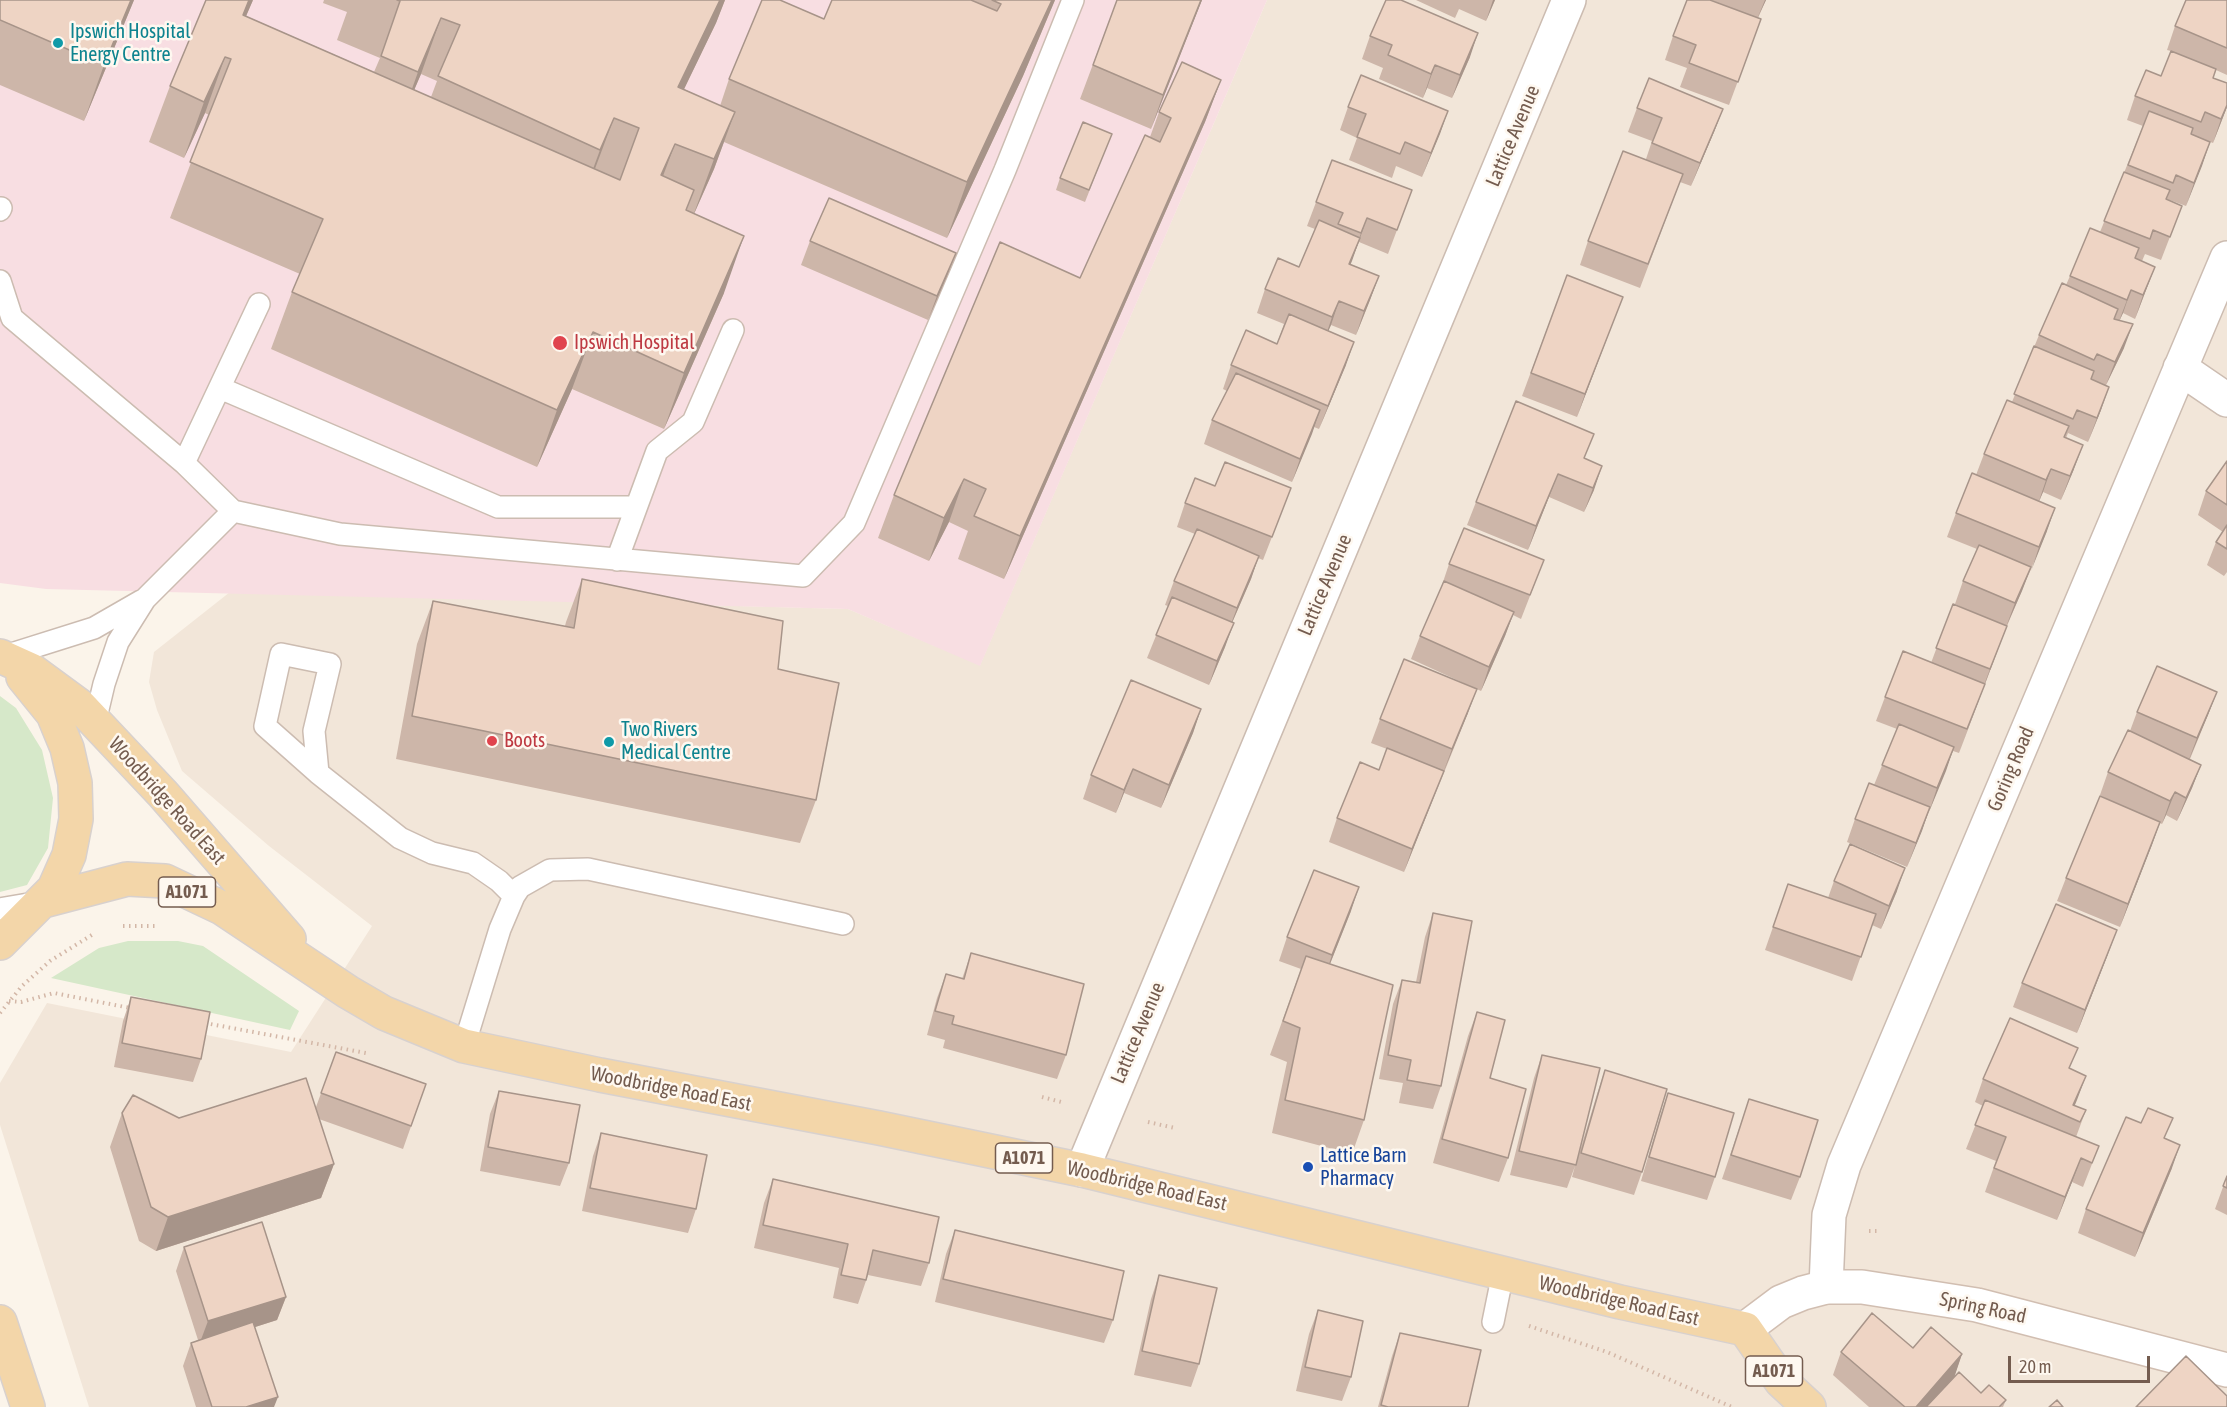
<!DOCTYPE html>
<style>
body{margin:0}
#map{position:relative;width:2227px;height:1407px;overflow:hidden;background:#fbf4ea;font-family:"Asap Condensed",sans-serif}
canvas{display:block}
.scale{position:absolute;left:2008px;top:1356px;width:142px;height:27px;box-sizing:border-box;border:3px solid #745c4f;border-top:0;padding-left:8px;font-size:18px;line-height:21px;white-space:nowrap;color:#745c4f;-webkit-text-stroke:4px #fef8f0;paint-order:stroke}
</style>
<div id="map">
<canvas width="2227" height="1407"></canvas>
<div class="scale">20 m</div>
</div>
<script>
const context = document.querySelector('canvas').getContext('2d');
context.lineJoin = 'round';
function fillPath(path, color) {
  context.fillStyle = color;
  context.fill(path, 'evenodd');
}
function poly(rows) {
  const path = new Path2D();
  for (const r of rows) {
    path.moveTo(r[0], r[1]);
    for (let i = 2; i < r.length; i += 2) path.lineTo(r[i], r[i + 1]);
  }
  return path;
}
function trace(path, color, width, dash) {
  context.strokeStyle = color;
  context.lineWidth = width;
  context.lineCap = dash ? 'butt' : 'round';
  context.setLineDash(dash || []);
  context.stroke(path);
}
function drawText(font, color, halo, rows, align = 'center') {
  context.font = font + ' "Asap Condensed",sans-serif';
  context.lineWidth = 5;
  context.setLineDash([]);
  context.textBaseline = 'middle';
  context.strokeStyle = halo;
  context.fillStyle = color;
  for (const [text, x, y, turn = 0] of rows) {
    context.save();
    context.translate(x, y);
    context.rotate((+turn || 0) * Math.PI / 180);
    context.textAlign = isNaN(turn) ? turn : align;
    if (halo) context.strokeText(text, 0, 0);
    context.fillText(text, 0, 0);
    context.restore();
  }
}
fillPath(poly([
 [1267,0,2227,0,2227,1407,89,1407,0,1125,0,1083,47,1003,291,1052,372,926,269,846,182,771,157,710,149,682,154,652,230,592,848,609,980,665]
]), '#f2e6d9');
fillPath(poly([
 [0,0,1267,0,980,666,848,609,46,589,0,583]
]), '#f8dee2');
fillPath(poly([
 [0,696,16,708,42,750,53,798,48,848,27,885,0,892],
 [128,941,178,941,203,946,299,1011,290,1030,51,978,99,948]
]), '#d6e8c9');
const lane = poly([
 [0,210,1,208],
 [0,281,12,318,184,463,233,511,340,534,803,576,854,523,1005,170,1073,0],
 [220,388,498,507,636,507],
 [184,463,259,304],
 [617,560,657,451,693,422,733,330],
 [2,657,94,628,141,601],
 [95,722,104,684,118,642,145,599,233,511],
 [318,773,314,731,330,664,281,654,265,726,318,773,400,838,432,853,473,863,499,881,514,896],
 [0,909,40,902],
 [464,1046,500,929,514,896,520,887,550,870,588,869,843,924],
 [1493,1322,1503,1273]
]);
const street = poly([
 [2180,368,2227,400],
 [1082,1170,1569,0],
 [1826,1287,1829,1215,1844,1165,2227,258]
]);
const secondary = poly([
 [1745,1329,1781,1302,1803,1293,1826,1287,1862,1287,1977,1305,2227,1370]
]);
const primary = poly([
 [0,656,31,670,80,706,163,794,289,939],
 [43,901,127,879,165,881,222,908,348,992,384,1013,464,1046,600,1075,879,1128,1082,1170,1620,1302,1745,1329,1781,1381,1809,1407],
 [0,943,54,889,69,855,76,819,75,783,67,748,53,714,23,677],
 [0,1322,28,1407]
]);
trace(lane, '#ccbcb1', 24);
trace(street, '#ccbcb1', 36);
trace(secondary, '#d1beb1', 36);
trace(primary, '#d8d1ce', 36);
trace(poly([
 [123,926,157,926],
 [9,1001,21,1002,54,993,130,1008],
 [0,1013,22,986,50,961,95,933],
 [205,1023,366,1053],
 [1042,1097,1065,1103],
 [1148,1122,1175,1128],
 [1869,1231,1881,1231],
 [1529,1326,1607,1352,1732,1407]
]), '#d3b7a7', 4, [1.5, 4.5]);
trace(lane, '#fff', 21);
trace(street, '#fff', 33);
trace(secondary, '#fff', 33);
trace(primary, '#f3d6a9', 33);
fillPath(poly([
 [0,0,134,0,84,121,0,85],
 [253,0,246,16,374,72,380,58,337,40,347,12,323,3,324,0,725,0,716,23,684,89,720,106,729,79,824,19,832,0,1055,0,1023,76,947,238,724,142,714,169,694,214,724,293,664,429,572,389,537,467,271,349,292,292,300,274,170,218,209,115,205,113,184,158,149,142,170,86],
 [421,74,437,81,431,97,414,90],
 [1117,0,1202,0,1151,129,1080,99],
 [1416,0,1495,0,1486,21,1459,9,1455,18],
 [1711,0,1766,0,1758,18,1761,19,1729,105,1680,87,1687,68,1665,60,1673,36,1723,5],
 [2227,0,2227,75,2216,70,2213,78,2227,83,2227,107,2213,143,2198,137,2210,142,2186,206,2167,199,2173,229,2161,260,2145,254,2142,261,2155,267,2135,319,2123,313,2119,321,2124,348,2106,385,2101,410,2088,442,2068,433,2066,438,2074,469,2061,500,2043,492,2039,501,2047,531,2007,626,1959,753,1953,751,1907,867,1847,842,1855,819,1874,785,1897,729,1876,721,1885,697,1931,663,1953,604,1972,612,1955,604,1963,581,1977,549,1947,537,1956,513,1976,475,1984,454,2012,402,2039,335,2066,285,2070,276,2100,232,2143,126,2127,120,2135,96,2161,76,2171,51,2167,50,2175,26],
 [1370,36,1470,57,1452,98,1427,88,1423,98,1379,79,1383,68,1362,59],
 [1221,80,1205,122,1004,579,958,559,968,531,949,522,929,561,878,538,894,495,1080,278,1150,137,1159,112],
 [1348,107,1448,111,1422,177,1396,166,1392,178,1349,160,1357,138,1340,130],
 [1637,108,1723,109,1714,132,1691,186,1680,182,1640,288,1580,265,1588,241,1646,159,1652,141,1628,132],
 [1107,146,1085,202,1056,190,1060,178],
 [1332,160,1412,190,1388,254,1359,242,1350,264,1379,276,1370,300,1356,335,1331,325,1328,331,1346,365,1319,429,1314,427,1292,482,1204,444,1212,420,1227,391,1223,389,1231,365,1277,344,1284,324,1257,313,1265,289,1299,267,1315,229,1307,226],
 [810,241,956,253,947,276,928,320,801,265],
 [1567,275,1614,320,1577,417,1522,396],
 [1585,459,1594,490,1584,512,1549,497,1528,550,1467,525,1476,502],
 [2227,461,2227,572,2224,576,2207,565,2216,542,2223,532,2198,515,2206,491],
 [1215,486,1291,488,1263,560,1258,558,1251,579,1232,623,1225,647,1209,685,1147,658,1168,606,1165,605,1174,581,1195,534,1177,527,1185,503],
 [1449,564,1535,583,1521,619,1513,615,1505,636,1481,691,1411,659,1420,636,1441,588],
 [582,579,778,669,816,800,800,843,396,759,417,644,433,601,565,626,566,622],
 [2217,692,2208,715,2190,759,2201,765,2192,788,2177,821,2166,815,2162,824,2160,823,2120,927,2057,901,2066,878,2111,801,2100,795,2108,772,2130,731,2137,712],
 [1201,709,1193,733,1161,808,1124,793,1116,813,1083,799,1091,775],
 [1468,713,1404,872,1329,842,1337,818,1379,770,1387,749,1371,743,1380,719],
 [1834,881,1897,891,1881,929,1872,925,1852,981,1765,950,1788,884,1828,898],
 [1351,911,1330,964,1364,1120,1352,1154,1272,1133,1287,1062,1270,1055,1301,969,1279,961,1287,937],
 [1433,913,1441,1086,1433,1109,1399,1103,1403,1083,1379,1079,1393,1004,1402,980,1416,982,1425,937],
 [971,953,1066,1055,1057,1079,943,1048,945,1040,927,1035,937,998,946,974,962,979],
 [2108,954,2077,1033,2013,1007,2022,983],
 [131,997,201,1059,193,1082,114,1067,123,1021],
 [1477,1012,1490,1078,1508,1158,1499,1182,1433,1163,1468,1036],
 [336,1052,426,1084,403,1149,319,1119,334,1164,321,1198,156,1251,139,1241,110,1147,122,1113,179,1118,316,1107],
 [1542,1055,1576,1164,1597,1094,1605,1070,1642,1172,1634,1195,1572,1177,1575,1166,1567,1188,1510,1175,1534,1078],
 [2070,1069,2075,1106,2086,1110,2076,1137,2099,1146,2083,1187,2072,1182,2057,1220,1985,1192,1996,1161,1966,1149,1983,1106,1975,1102,1983,1079],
 [499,1091,569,1163,560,1186,480,1171,490,1114],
 [1668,1093,1715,1177,1707,1200,1641,1181,1660,1116],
 [1749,1099,1800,1177,1791,1200,1722,1179],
 [601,1133,696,1209,688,1233,582,1211,593,1156],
 [2165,1139,2172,1168,2135,1257,2078,1233,2086,1209],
 [2227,1176,2227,1215,2215,1209],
 [773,1179,929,1263,921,1286,868,1275,858,1304,833,1298,839,1268,754,1248,764,1203],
 [955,1230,1113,1320,1104,1343,935,1302,946,1254],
 [184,1247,286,1297,277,1320,255,1327,274,1407,196,1407,183,1366,191,1343,198,1340,176,1271],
 [1159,1275,1199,1364,1191,1387,1134,1375,1151,1299],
 [1318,1310,1351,1377,1342,1401,1296,1391,1309,1334],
 [1400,1333,1468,1407,1378,1407,1392,1356],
 [1913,1348,1962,1354,1954,1377,1981,1393,2006,1400,2003,1407,1869,1407,1833,1375,1841,1352]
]), '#cdb6a9');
fillPath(poly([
 [131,0,134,0,84,121,104,65],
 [249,0,253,0,228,58,243,15],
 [720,0,725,0,716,23,658,143,678,87],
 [1052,0,1055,0,1023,76,947,238,967,182],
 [1201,0,1202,0,1151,129,1163,95],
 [1493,0,1495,0,1486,21],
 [1765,0,1766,0,1757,19],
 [441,18,421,74,398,128,418,72],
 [1478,33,1470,57,1452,98,1460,75],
 [225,57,205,113,184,158,204,102],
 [1435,65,1427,88,1423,98,1431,74],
 [1221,80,1205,122,1004,579,1020,536],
 [2227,105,2227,107,2213,143,2221,119],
 [1723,109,1714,132,1691,186,1700,163],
 [1448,111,1440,134,1422,177,1431,153],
 [735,112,714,169,693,216,714,159],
 [614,118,593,174,579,207,600,150],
 [2210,142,2202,166,2186,206,2194,183],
 [675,144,654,200,661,175],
 [1367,218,1352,261,1341,287,1349,264],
 [744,236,724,293,664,429,684,373],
 [956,253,947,276,928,320,937,296],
 [2155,267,2146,290,2135,319,2143,295],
 [1379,276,1370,300,1356,335,1364,311],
 [2131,290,2123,313,2118,324,2127,300],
 [1623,297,1614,320,1577,417,1585,394],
 [1339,301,1331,325,1324,341,1332,317],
 [2133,324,2124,348,2106,385,2115,362],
 [593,332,572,389,537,467,557,410],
 [1354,342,1346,365,1319,429,1328,406],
 [2109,387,2101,410,2088,442,2097,418],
 [1320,410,1312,434,1292,482,1300,459],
 [2083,445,2074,469,2061,500,2070,476],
 [1602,466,1594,490,1584,512,1593,488],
 [2051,469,2043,492,2038,504,2046,480],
 [1558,474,1549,497,1528,550,1536,526],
 [964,479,949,522,929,561,944,518],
 [2055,508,2047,531,2031,571,2039,547],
 [1259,556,1251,579,1228,632,1237,608],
 [2031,567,2022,591,2006,627,2015,603],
 [1514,612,1505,636,1481,691,1489,667],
 [1234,623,1225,647,1209,685,1217,661],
 [2007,626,1998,649,1959,753,1990,669],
 [1477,689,1468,713,1443,773,1452,749],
 [2217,692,2208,715,2188,762,2197,738],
 [1201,709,1193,733,1161,808,1169,785],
 [1954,747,1946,771,1929,812,1937,788],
 [2201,765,2192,788,2177,821,2186,798],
 [1133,769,1124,793,1116,813,1124,790],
 [1444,771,1435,794,1404,872,1412,849],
 [2175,792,2166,815,2162,824,2170,801],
 [1930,807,1922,831,1907,867,1916,843],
 [2160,822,2152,845,2120,927,2128,904],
 [1905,868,1897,891,1881,929,1889,906],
 [1359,887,1351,911,1324,979,1332,955],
 [2117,930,2108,954,2077,1033,2085,1010],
 [2086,1076,2077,1100,2070,1117,2073,1105],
 [2180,1145,2172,1168,2135,1257,2143,1233],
 [2081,1158,2072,1182,2057,1220,2065,1197],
 [334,1164,321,1198,156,1251,168,1217],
 [286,1297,277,1320,199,1345,208,1321],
 [1962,1354,1954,1378,1928,1407,1916,1407],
 [278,1397,274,1407,246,1407]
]), '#a79489');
const building = poly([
 [0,0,131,0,104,65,0,20,0,0],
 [206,0,249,0,243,15,620,180,639,128,614,118,600,150,438,76,460,25,441,18,418,72,381,56,400,1,397,0,720,0,678,87,735,112,714,159,675,144,661,175,694,190,686,210,744,236,684,373,593,332,557,410,292,292,323,219,190,162,231,59,225,57,204,102,170,86,206,0],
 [762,0,780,0,824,19,832,0,971,0,997,11,1001,4,992,0,1052,0,967,182,729,79,762,0],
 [1117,0,1201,0,1163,95,1093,65,1117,0],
 [1386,0,1401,0,1478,33,1460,75,1435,65,1431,74,1388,55,1392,45,1370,36,1386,0],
 [1687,0,1710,0,1761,19,1738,82,1689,63,1696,45,1673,36,1687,0],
 [2186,0,2227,0,2227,48,2175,26,2186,0],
 [2171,51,2216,69,2213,78,2227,83,2227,105,2221,119,2205,112,2201,122,2135,96,2146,70,2161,76,2171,51],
 [1182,62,1221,80,1020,536,974,516,986,489,964,479,944,518,894,495,1000,242,1080,278,1145,135,1160,142,1171,118,1159,112,1182,62],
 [1361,75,1448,111,1431,153,1405,142,1400,154,1357,137,1366,114,1348,107,1361,75],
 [1649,78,1723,109,1700,163,1652,143,1662,118,1637,108,1649,78],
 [2149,111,2193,128,2191,134,2210,142,2194,183,2176,175,2173,183,2128,165,2149,111],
 [1083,122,1112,134,1089,190,1060,178,1083,122],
 [1623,151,1683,174,1648,264,1588,241,1623,151],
 [1332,160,1412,190,1397,230,1367,218,1361,233,1338,224,1343,213,1316,202,1332,160],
 [2124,172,2170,190,2166,199,2182,206,2170,237,2153,230,2150,239,2104,221,2124,172],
 [829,198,956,253,937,296,810,241,829,198],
 [1319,220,1360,238,1349,264,1379,276,1364,311,1339,301,1332,317,1265,289,1278,258,1299,267,1319,220],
 [2090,228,2139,248,2135,258,2155,267,2143,295,2131,290,2127,300,2070,276,2090,228],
 [1567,275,1623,297,1585,394,1531,373,1567,275],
 [2062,283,2118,309,2114,319,2133,324,2115,362,2097,354,2094,360,2039,335,2062,283],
 [1289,314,1354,342,1328,406,1231,365,1246,330,1277,344,1289,314],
 [2034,346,2094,371,2091,379,2109,387,2097,418,2077,410,2073,419,2014,394,2034,346],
 [1236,373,1320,410,1300,459,1212,420,1236,373],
 [2007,400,2069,426,2064,437,2083,445,2070,476,2051,469,2046,480,1984,454,2007,400],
 [1516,401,1594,434,1584,458,1602,466,1593,488,1558,474,1536,526,1476,502,1516,401],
 [2227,461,2227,505,2206,491,2227,461],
 [1225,462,1291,488,1272,537,1185,503,1195,478,1215,486,1225,462],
 [1972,473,2055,508,2039,547,1956,513,1972,473],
 [2227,525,2227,549,2216,542,2227,525],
 [1464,528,1544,560,1530,595,1449,564,1464,528],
 [1197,529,1259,556,1237,608,1174,581,1197,529],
 [1979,545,2031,567,2015,603,1963,581,1979,545],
 [582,579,783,621,778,669,839,683,816,800,412,716,433,601,574,628,582,579],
 [1444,581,1514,612,1489,667,1420,636,1444,581],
 [1172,597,1234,623,1217,661,1156,635,1172,597],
 [1953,604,2007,626,1990,669,1936,648,1953,604],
 [1903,651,1985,684,1967,729,1885,697,1903,651],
 [1404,659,1477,689,1452,749,1380,719,1404,659],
 [2157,666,2217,692,2197,738,2137,712,2157,666],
 [1131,680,1201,709,1169,785,1133,769,1124,790,1091,775,1131,680],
 [1899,724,1954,747,1937,788,1882,765,1899,724],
 [2128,730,2201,765,2186,798,2175,792,2170,801,2108,772,2128,730],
 [1387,748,1444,771,1412,849,1337,818,1360,762,1379,770,1387,748],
 [1869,783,1930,807,1916,843,1855,819,1869,783],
 [2100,796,2160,822,2128,904,2066,878,2100,796],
 [1850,844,1905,868,1889,906,1834,881,1850,844],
 [1314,870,1359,887,1332,955,1287,937,1314,870],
 [1788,884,1876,914,1861,957,1773,927,1788,884],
 [2056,904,2117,930,2085,1010,2022,983,2056,904],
 [1433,913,1472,921,1441,1086,1407,1080,1411,1060,1388,1055,1402,980,1420,983,1433,913],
 [971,953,1084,984,1066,1055,952,1024,954,1016,935,1011,946,974,964,979,971,953],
 [1306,956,1393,985,1364,1120,1285,1100,1300,1028,1283,1021,1306,956],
 [131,997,210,1012,201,1059,122,1043,131,997],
 [1477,1012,1505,1020,1490,1078,1526,1089,1508,1158,1442,1139,1477,1012],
 [2010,1018,2078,1048,2069,1068,2086,1076,2073,1105,2086,1110,2080,1122,1983,1079,2010,1018],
 [336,1052,426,1084,411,1126,321,1093,336,1052],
 [1542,1055,1600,1068,1576,1165,1519,1151,1542,1055],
 [1605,1070,1667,1089,1642,1172,1581,1153,1605,1070],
 [306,1078,334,1164,168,1217,151,1207,122,1113,133,1095,179,1118,306,1078],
 [499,1091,580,1105,569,1163,488,1147,499,1091],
 [1668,1093,1734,1113,1715,1177,1649,1157,1668,1093],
 [1749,1099,1818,1120,1800,1177,1731,1155,1749,1099],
 [1985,1100,2099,1146,2092,1163,2081,1158,2065,1197,1994,1168,2006,1137,1975,1125,1985,1100],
 [2148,1108,2173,1118,2164,1138,2180,1145,2143,1233,2086,1209,2126,1117,2141,1123,2148,1108],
 [601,1133,707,1155,696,1209,590,1188,601,1133],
 [2227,1176,2227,1188,2223,1186,2227,1176],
 [773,1179,939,1217,929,1263,873,1250,866,1280,841,1275,848,1244,763,1225,773,1179],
 [262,1222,286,1297,208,1321,184,1247,262,1222],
 [955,1230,1124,1271,1113,1320,943,1279,955,1230],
 [1159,1275,1217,1288,1199,1364,1142,1351,1159,1275],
 [1318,1310,1363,1321,1351,1377,1305,1367,1318,1310],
 [1872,1313,1913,1348,1931,1327,1962,1354,1916,1407,1905,1407,1841,1352,1872,1313],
 [253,1322,278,1397,246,1407,212,1407,191,1343,253,1322],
 [1400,1333,1481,1350,1468,1407,1388,1407,1381,1405,1400,1333],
 [2186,1356,2227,1396,2227,1407,2136,1407,2186,1356],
 [1959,1372,1981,1393,1989,1385,2006,1400,1999,1407,1926,1407,1959,1372],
 [2057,1400,2063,1407,2049,1407,2057,1400]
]);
fillPath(building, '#eed4c4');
trace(building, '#a79489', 1.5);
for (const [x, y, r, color] of [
 [58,43,6,"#0f9aa8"],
 [560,343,8,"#e0444e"],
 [492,741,6,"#e0444e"],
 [609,742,6,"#0f9aa8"],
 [1308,1167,6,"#1a4fb4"]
]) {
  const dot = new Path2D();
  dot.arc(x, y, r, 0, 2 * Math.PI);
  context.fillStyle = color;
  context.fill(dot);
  trace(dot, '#fef8f0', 2);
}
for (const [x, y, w] of [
 [187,892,57],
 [1024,1158,57],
 [1774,1371,57]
]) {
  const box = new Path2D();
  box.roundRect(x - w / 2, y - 15, w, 30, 4.5);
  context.fillStyle = '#fef8f0';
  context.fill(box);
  trace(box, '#745c4f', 1.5);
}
drawText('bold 18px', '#745c4f', null, [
 ["A1071",187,892],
 ["A1071",1024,1158],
 ["A1071",1774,1371]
]);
drawText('20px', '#0d838f', '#fef8f0', [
 ["Ipswich Hospital",70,32],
 ["Energy Centre",70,55],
 ["Two Rivers",621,730],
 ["Medical Centre",621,753]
], 'left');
drawText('20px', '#745c4f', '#fef8f0', [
 ["Lattice Avenue",1513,136,-67],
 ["Lattice Avenue",1325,585,-67],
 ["Goring Road",2011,769,-67],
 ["Woodbridge Road East",167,801,48],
 ["Lattice Avenue",1138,1033,-67],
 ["Woodbridge Road East",671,1089,11],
 ["Woodbridge Road East",1147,1186,13],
 ["Woodbridge Road East",1619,1301,13],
 ["Spring Road",1983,1308,12]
]);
drawText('20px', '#be3a42', '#fef8f0', [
 ["Ipswich Hospital",574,343],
 ["Boots",504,741]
], 'left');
drawText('20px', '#164399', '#fef8f0', [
 ["Lattice Barn",1320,1156],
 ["Pharmacy",1320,1179]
], 'left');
</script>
